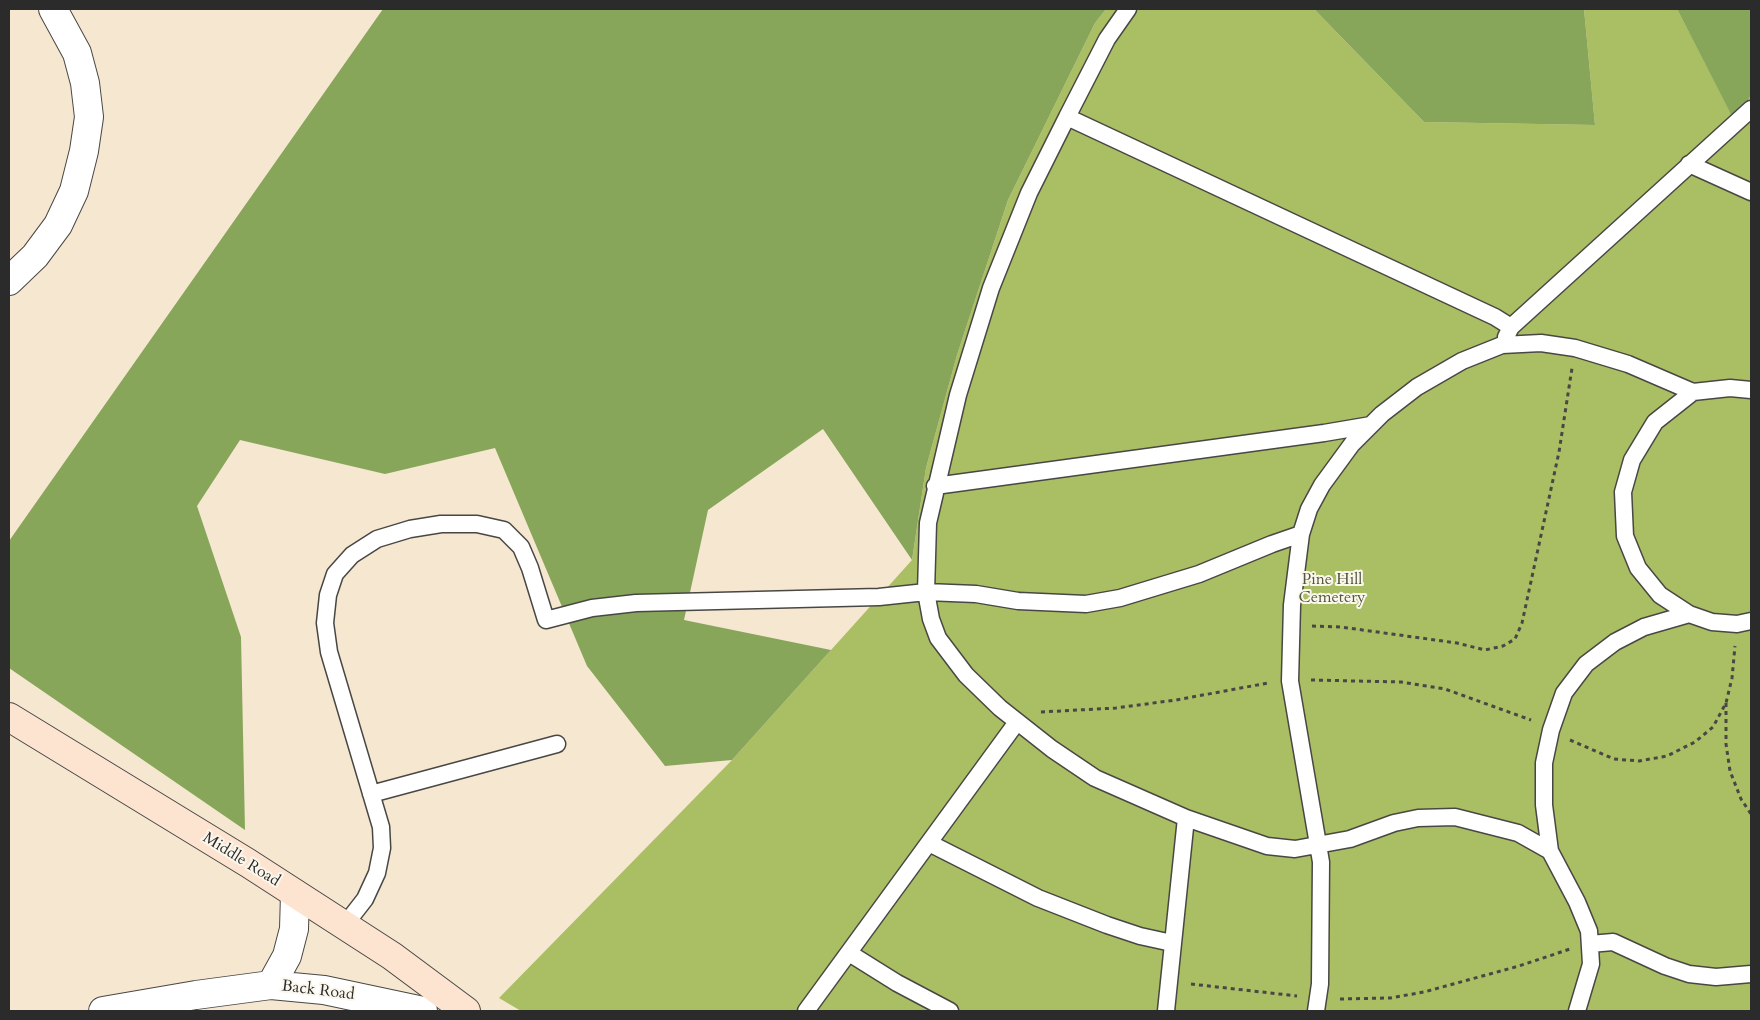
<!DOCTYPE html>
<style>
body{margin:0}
#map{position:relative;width:1760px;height:1020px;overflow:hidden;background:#f6e7d1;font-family:Cardo,serif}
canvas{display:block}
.frame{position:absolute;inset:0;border:10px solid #2b2b2b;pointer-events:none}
</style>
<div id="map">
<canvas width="1760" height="1020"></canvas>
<div class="frame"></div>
</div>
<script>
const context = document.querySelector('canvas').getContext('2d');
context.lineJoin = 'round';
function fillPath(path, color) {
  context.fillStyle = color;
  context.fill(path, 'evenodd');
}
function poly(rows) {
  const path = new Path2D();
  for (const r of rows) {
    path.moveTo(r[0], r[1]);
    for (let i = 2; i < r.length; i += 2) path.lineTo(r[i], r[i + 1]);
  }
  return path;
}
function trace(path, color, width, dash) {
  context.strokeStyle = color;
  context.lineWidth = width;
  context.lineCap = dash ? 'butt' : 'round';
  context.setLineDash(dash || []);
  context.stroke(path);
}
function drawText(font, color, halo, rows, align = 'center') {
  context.font = font + ' Cardo,serif';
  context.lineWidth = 4;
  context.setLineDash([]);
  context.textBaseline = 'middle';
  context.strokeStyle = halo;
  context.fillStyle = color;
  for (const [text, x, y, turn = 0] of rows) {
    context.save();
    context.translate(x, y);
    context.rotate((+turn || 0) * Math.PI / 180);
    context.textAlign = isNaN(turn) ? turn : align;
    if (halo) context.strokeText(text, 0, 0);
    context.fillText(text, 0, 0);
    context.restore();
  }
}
fillPath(poly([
 [1106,9,1314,9,1424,122,1595,125,1584,9,1677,9,1735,121,1751,95,1751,1011,521,1011,499,998,732,760,912,560,926,468,957,355,1008,200,1095,23]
]), '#aabf64');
fillPath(poly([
 [383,9,1106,9,1095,23,1008,200,957,355,926,468,912,560,823,429,708,510,684,620,831,650,732,760,665,766,587,666,495,448,385,474,240,440,197,506,241,637,245,830,9,668,9,541],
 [1314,9,1584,9,1595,125,1424,122],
 [1677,9,1751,9,1751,95,1735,122]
]), '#87a65a');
const lane = poly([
 [1067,117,1107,39,1128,9],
 [1689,164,1751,192],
 [1511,327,1495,317,1067,117,1029,193,991,288,958,395,928,523,926,592,931,619,938,638,966,675,1000,708,1052,749,1095,778,1186,818,1267,846,1295,849,1350,839,1394,823,1418,818,1455,817,1518,833,1550,851,1577,902,1589,931,1591,964,1577,1011],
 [1506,337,1511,327,1751,109],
 [1693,392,1655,422,1632,460,1623,492,1625,536,1638,568,1660,595,1689,614,1712,622,1737,624,1751,621],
 [935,486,1324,433,1371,425],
 [371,794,557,744],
 [929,843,1038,898,1107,925,1140,936,1172,943],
 [1550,851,1544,805,1544,763,1551,730,1564,693,1586,664,1615,642,1644,627,1689,614],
 [344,926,365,899,377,873,382,848,381,827,329,652,325,623,328,595,335,574,352,555,377,539,410,529,441,524,477,524,504,530,521,547,530,568,546,620,592,608,636,603,879,597,926,592,976,594,1018,601,1086,604,1120,598,1199,574,1272,544,1301,534],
 [1590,944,1613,942,1665,966,1689,974,1716,977,1751,974],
 [849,953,897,983,950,1011],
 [806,1011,1017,722],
 [1166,1011,1186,818],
 [1316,1011,1320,984,1321,862,1290,681,1292,605,1301,534,1309,509,1322,485,1352,444,1382,414,1417,387,1462,361,1502,345,1541,343,1575,348,1628,364,1693,392,1730,388,1751,390]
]);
const street = poly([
 [9,281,35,256,58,225,74,191,84,151,89,117,85,83,77,53,53,9],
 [271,985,287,956,294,929,295,894],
 [103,1011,196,995,271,985,324,990,423,1011]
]);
const secondary = poly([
 [9,717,248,863,392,956,466,1011]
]);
trace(lane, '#494744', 19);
trace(street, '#494744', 30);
trace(secondary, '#494744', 30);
trace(poly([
 [1312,626,1341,627,1457,643,1485,650,1503,646,1515,639,1522,623,1559,452,1572,368],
 [1311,680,1401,682,1445,689,1531,720],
 [1726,703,1726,744,1730,771,1741,799,1751,814],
 [1041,712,1116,708,1176,700,1268,683],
 [1570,740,1614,759,1639,761,1667,756,1695,742,1713,727,1726,703,1732,678,1735,646],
 [1191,984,1297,996],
 [1340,999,1390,998,1424,992,1519,966,1570,949]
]), '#494744', 3, [4, 4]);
trace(lane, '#fff', 16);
trace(street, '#fff', 28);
trace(secondary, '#fde4d1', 28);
drawText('16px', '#51573c', '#fbf7ec', [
 ["Pine Hill",1332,580],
 ["Cemetery",1332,598]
]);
drawText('16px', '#2b2b2b', '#fbf7ec', [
 ["Middle Road",241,860,32],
 ["Back Road",318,991,7]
]);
</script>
